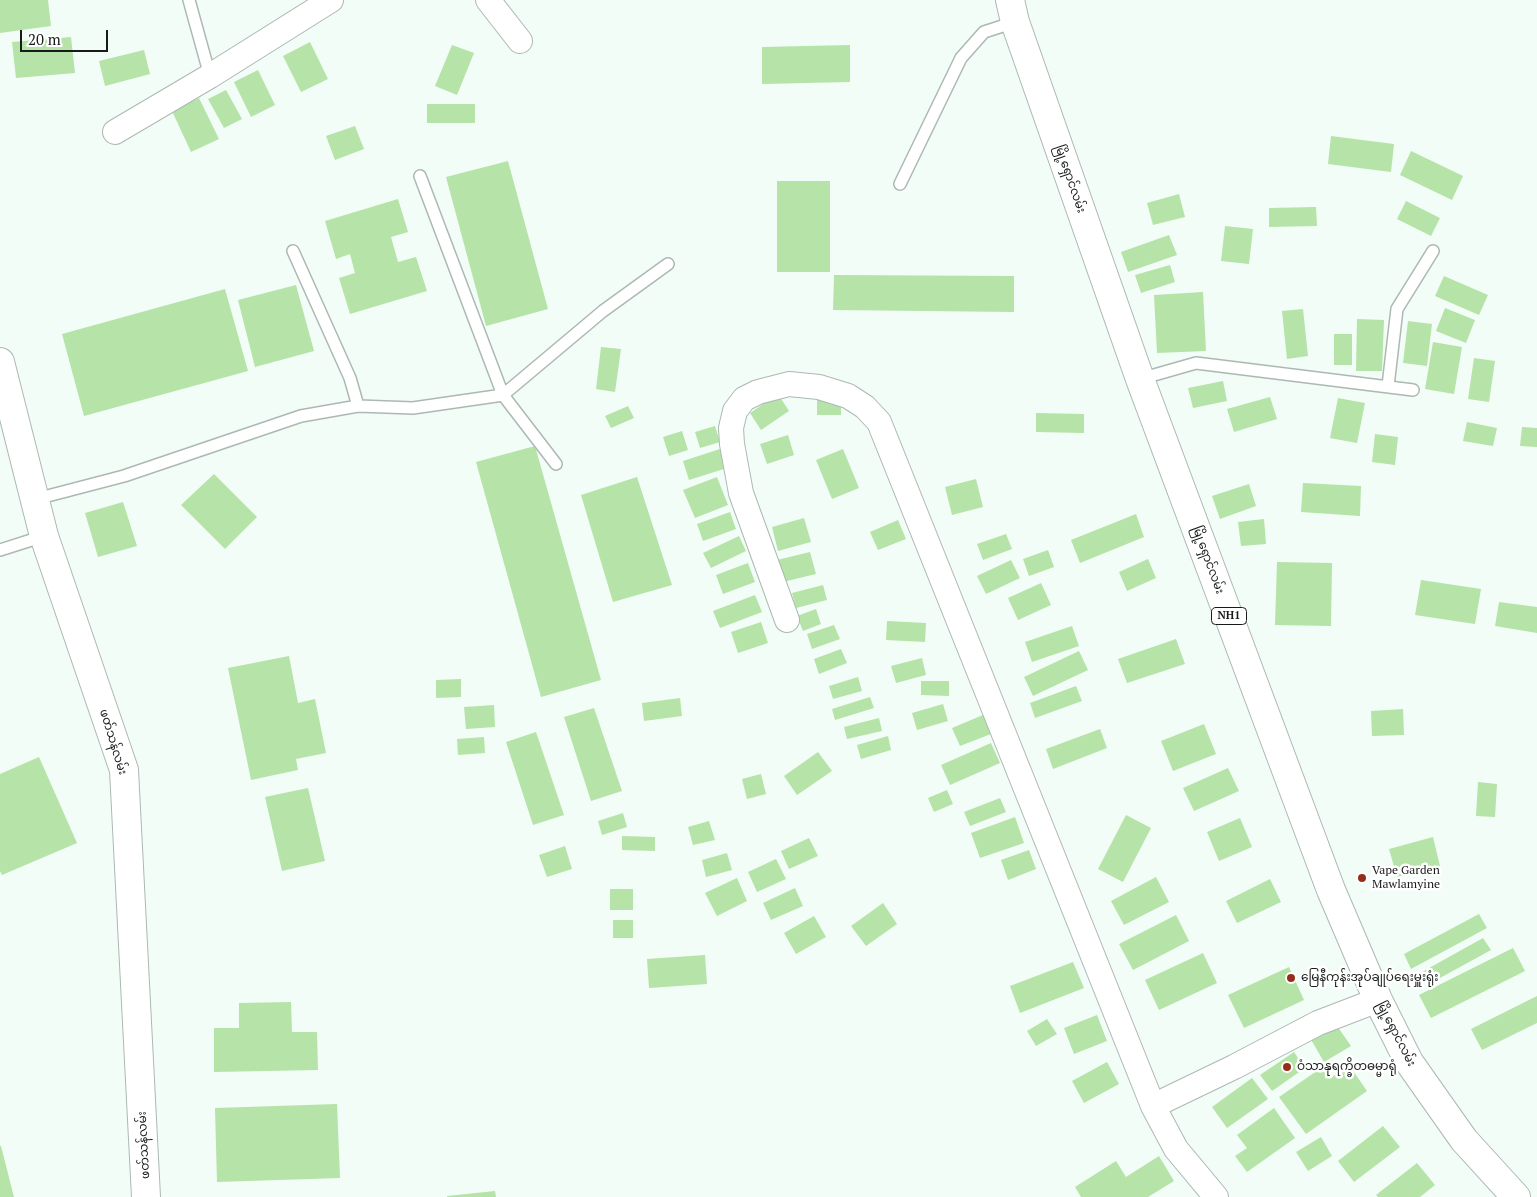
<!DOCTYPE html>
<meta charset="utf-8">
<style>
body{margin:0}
#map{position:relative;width:1537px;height:1197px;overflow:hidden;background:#f2fdf7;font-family:"PT Serif",serif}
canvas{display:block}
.scale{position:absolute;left:20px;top:30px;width:88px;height:22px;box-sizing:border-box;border:2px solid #171b19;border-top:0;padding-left:6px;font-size:15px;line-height:18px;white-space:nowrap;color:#171b19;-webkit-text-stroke:4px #fff;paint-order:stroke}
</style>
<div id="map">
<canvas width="1537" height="1197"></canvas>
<div class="scale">20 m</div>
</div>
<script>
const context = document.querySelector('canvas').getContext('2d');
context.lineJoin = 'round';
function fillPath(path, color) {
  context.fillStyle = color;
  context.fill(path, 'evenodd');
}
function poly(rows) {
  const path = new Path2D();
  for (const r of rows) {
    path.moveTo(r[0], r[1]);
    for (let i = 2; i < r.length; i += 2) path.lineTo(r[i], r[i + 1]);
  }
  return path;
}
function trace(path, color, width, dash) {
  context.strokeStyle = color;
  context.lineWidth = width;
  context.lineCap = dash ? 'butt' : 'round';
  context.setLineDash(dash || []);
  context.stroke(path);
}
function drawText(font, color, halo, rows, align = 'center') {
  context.font = font + ' "PT Serif","Noto Sans Myanmar",serif';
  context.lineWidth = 5;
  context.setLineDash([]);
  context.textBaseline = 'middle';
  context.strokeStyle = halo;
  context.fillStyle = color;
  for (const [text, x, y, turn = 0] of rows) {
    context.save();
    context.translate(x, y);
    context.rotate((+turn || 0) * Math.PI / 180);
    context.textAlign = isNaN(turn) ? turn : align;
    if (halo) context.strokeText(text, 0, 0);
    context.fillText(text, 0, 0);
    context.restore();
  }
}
fillPath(poly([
 [0,0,48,0,51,26,0,33],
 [71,37,75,73,16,78,12,42],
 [310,42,328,79,301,92,283,56],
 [452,45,474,53,457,95,435,86],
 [850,45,850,82,762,84,762,47],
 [144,50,150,74,105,86,99,61],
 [258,70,275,105,251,117,234,82],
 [226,90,242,119,224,128,208,99],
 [199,98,219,139,191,152,172,111],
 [427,104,475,104,475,123,427,123],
 [355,126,364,149,335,160,326,136],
 [1331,136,1394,144,1391,172,1328,164],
 [1411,151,1463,176,1452,200,1400,175],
 [508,161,548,309,486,326,446,177],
 [777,181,830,181,830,272,777,272],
 [1179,194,1185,217,1153,225,1147,203],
 [398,199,408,232,391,237,398,262,416,257,427,291,350,314,339,278,355,273,350,254,336,259,325,221],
 [1406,201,1440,218,1431,236,1397,219],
 [1316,207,1317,226,1269,227,1269,208],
 [1225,226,1253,229,1249,264,1221,261],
 [1169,235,1177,255,1128,272,1121,252],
 [1170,265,1175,282,1141,293,1135,275],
 [834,275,1014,276,1014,312,833,310],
 [1444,276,1488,295,1479,315,1435,296],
 [296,285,314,351,255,367,238,300],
 [225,289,248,371,84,416,62,334],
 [1203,292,1206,351,1157,353,1154,295],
 [1445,308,1475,320,1466,343,1436,331],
 [1303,309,1308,356,1287,359,1282,311],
 [1357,319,1384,320,1382,371,1356,371],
 [1408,321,1432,324,1427,366,1403,363],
 [1334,334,1352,334,1352,365,1334,365],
 [1433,342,1462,347,1454,394,1425,389],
 [601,347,621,349,615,392,596,389],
 [1474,358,1495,361,1489,402,1468,399],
 [1223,381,1227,401,1193,408,1188,388],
 [778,394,789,411,761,430,750,413],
 [1270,397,1277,419,1234,432,1227,409],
 [817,398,841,398,841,415,817,415],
 [1338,398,1365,403,1357,443,1330,438],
 [628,406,634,418,611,428,605,416],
 [1036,413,1084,414,1084,433,1036,432],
 [1467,422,1497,428,1493,446,1463,441],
 [715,426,720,442,700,448,695,432],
 [1522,427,1537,428,1537,447,1520,446],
 [682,431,688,450,669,456,663,437],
 [1375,434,1398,437,1395,465,1372,462],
 [788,435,794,455,767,464,760,444],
 [535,446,601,680,541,697,476,462],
 [720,449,727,468,689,480,683,461],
 [843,449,859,488,832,499,816,460],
 [214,474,257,517,225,549,181,505],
 [637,477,672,585,613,602,581,495],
 [717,477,728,505,695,518,683,490],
 [976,479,983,507,952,515,945,487],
 [1303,483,1361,486,1360,516,1301,512],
 [1249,484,1256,506,1220,519,1212,496],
 [123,502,137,546,98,557,85,513],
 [730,512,736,529,703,541,697,524],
 [1136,514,1144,537,1080,563,1071,540],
 [804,518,811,542,778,551,772,527],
 [1264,519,1266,544,1241,546,1238,522],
 [898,520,906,539,878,550,870,532],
 [1006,534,1012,549,983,560,977,544],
 [739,536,746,551,711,568,703,553],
 [1048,550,1054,567,1029,576,1023,559],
 [810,552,816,574,783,582,777,560],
 [1148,559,1156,578,1127,591,1119,572],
 [1011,560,1020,578,986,594,977,576],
 [1277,562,1332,563,1331,626,1275,625],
 [748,563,755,582,723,594,716,575],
 [1421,580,1481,589,1475,624,1415,615],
 [1041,583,1051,605,1018,620,1008,598],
 [823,585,827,600,796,608,792,593],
 [755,595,762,612,720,628,713,611],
 [1499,602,1537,607,1537,633,1495,626],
 [816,609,821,624,803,631,797,616],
 [887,621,926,623,925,642,886,640],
 [761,622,768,643,738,653,731,632],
 [834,625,840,639,812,649,807,634],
 [1072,626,1079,646,1032,662,1025,642],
 [1176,639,1185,664,1127,683,1118,659],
 [841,649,847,663,819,674,814,659],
 [1079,651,1088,670,1033,696,1024,677],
 [289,656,298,703,315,699,326,753,296,759,298,770,251,780,228,668],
 [922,658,926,675,896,683,891,666],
 [858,677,862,691,833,699,829,686],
 [461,679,461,697,436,698,436,680],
 [921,681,949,681,949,696,921,695],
 [1076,686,1082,701,1035,718,1030,703],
 [870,697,874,708,835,720,832,709],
 [680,698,682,716,644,721,642,703],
 [943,704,948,721,917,730,912,713],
 [494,705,495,727,466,729,464,707],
 [594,708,622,791,591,801,564,717],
 [1403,709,1404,735,1372,736,1371,711],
 [983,715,991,734,960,746,952,728],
 [879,718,882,731,847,739,844,727],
 [1204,724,1216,754,1173,771,1161,741],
 [1100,729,1107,748,1053,769,1046,749],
 [536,732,564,815,533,825,506,742],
 [888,736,891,750,861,759,857,745],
 [484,737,485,753,458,755,457,739],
 [991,743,1000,763,950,785,941,765],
 [818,752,832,771,797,795,784,776],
 [39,757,77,843,2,875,0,871,0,774],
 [1228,768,1239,791,1194,811,1183,788],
 [761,774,766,794,747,799,742,779],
 [1478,782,1497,784,1495,817,1476,816],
 [308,788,325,861,282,871,265,797],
 [947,790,953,804,934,812,928,798],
 [1000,798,1006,812,970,826,964,812],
 [623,813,627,827,602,835,598,821],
 [1126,815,1151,828,1123,882,1098,869],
 [1015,817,1024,843,980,858,971,833],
 [1240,818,1252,847,1219,861,1207,832],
 [709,821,715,840,693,845,688,827],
 [622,836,655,837,655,851,622,850],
 [1433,837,1440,866,1397,877,1389,849],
 [809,838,818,856,789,869,781,851],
 [565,846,572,869,547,877,539,855],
 [1029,850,1036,869,1008,880,1001,860],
 [727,853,732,870,706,877,702,860],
 [776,859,786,879,757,892,748,872],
 [1156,877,1169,902,1124,925,1111,901],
 [737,878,747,901,717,916,705,893],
 [1270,879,1281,902,1237,923,1226,901],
 [795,888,803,906,771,920,763,903],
 [610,889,633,889,633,910,610,910],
 [883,903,897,924,866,946,851,926],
 [1479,914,1487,928,1411,969,1404,954],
 [1176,915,1189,941,1133,970,1119,944],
 [814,916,826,937,796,954,784,933],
 [613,920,633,920,633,938,613,938],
 [1483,938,1491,950,1429,984,1422,972],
 [1513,948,1525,971,1431,1018,1419,995],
 [1203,953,1217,983,1159,1010,1145,980],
 [705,955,707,984,649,988,647,959],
 [1073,962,1084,988,1020,1013,1010,986],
 [1289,967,1304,1000,1244,1028,1228,995],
 [1537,996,1537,1023,1482,1050,1471,1029],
 [291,1002,292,1032,317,1032,318,1070,214,1072,214,1028,239,1028,239,1003],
 [1097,1015,1107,1041,1074,1054,1064,1028],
 [1047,1019,1057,1034,1036,1046,1027,1031],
 [1335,1023,1351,1046,1324,1062,1309,1036],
 [1294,1052,1305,1068,1272,1091,1260,1075],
 [1107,1062,1119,1084,1084,1103,1072,1081],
 [1349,1065,1367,1091,1306,1134,1279,1097,1324,1066,1332,1077],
 [1252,1078,1268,1099,1227,1128,1212,1107],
 [337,1104,340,1178,217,1182,215,1108],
 [1274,1108,1295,1138,1247,1172,1235,1156,1247,1148,1237,1135],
 [1383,1126,1400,1147,1354,1182,1338,1161],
 [1321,1137,1332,1156,1308,1171,1296,1152],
 [0,1146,1,1146,14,1197,0,1197],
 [1159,1156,1174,1181,1148,1197,1081,1197,1075,1187,1116,1161,1126,1177],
 [1417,1163,1435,1185,1420,1197,1378,1197,1376,1195],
 [495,1191,496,1197,447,1197,447,1196]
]), '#b5e3a8');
const lane = poly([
 [189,0,210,76],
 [420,176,503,395,556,464],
 [900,184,961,58,984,32,1015,22],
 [293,251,350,378,358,406],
 [1140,379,1196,363,1413,390],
 [1388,386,1397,309,1433,251],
 [36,499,124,476,301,416,358,406,413,408,503,395,603,311,668,264],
 [0,550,44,536]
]);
const street = poly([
 [488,0,520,41],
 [115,132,210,76,331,0],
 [787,620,741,493,732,444,731,428,735,411,744,399,758,392,789,384,819,387,848,396,865,407,879,422,1153,1106,1176,1149,1216,1197],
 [1153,1106,1234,1067,1318,1023,1378,1000]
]);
const secondary = poly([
 [0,362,44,536,124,770,146,1197]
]);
const highway = poly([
 [1010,0,1015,22,1140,379,1331,890,1378,1000,1409,1062,1464,1140,1516,1197]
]);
trace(lane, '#adb8b3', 14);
trace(street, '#adb8b3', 26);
trace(secondary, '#adb8b3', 30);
trace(highway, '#adb8b3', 30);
trace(lane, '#fff', 11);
trace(street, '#fff', 24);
trace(secondary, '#fff', 28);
trace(highway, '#fff', 28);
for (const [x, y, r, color] of [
 [1362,878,5,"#962d1a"],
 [1291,978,5,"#962d1a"],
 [1287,1067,5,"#962d1a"]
]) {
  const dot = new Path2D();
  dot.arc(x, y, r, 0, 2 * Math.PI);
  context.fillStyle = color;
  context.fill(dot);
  trace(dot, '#fff', 2);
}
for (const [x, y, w] of [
 [1229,616,35]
]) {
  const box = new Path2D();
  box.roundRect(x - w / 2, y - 8.5, w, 17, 4);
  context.fillStyle = '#fff';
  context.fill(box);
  trace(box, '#171b19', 1);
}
drawText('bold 11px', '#171b19', null, [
 ["NH1",1229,616]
]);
drawText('12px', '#171b19', '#fff', [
 ["မြို့ရှောင်လမ်း",1070,179,71],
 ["မြို့ရှောင်လမ်း",1208,560,70],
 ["ဖတ်သန်လမ်း",113,742,73],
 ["မြို့ရှောင်လမ်း",1396,1034,63],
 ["ဖတ်သန်လမ်း",144,1145,-93]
]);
drawText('12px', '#171b19', '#fff', [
 ["Vape Garden",1372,871],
 ["Mawlamyine",1372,885],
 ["မြေနီကုန်းအုပ်ချုပ်ရေးမှူးရုံး",1301,978],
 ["ဝံသာနုရက္ခိတဓမ္မာရုံ",1297,1067]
], 'left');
</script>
